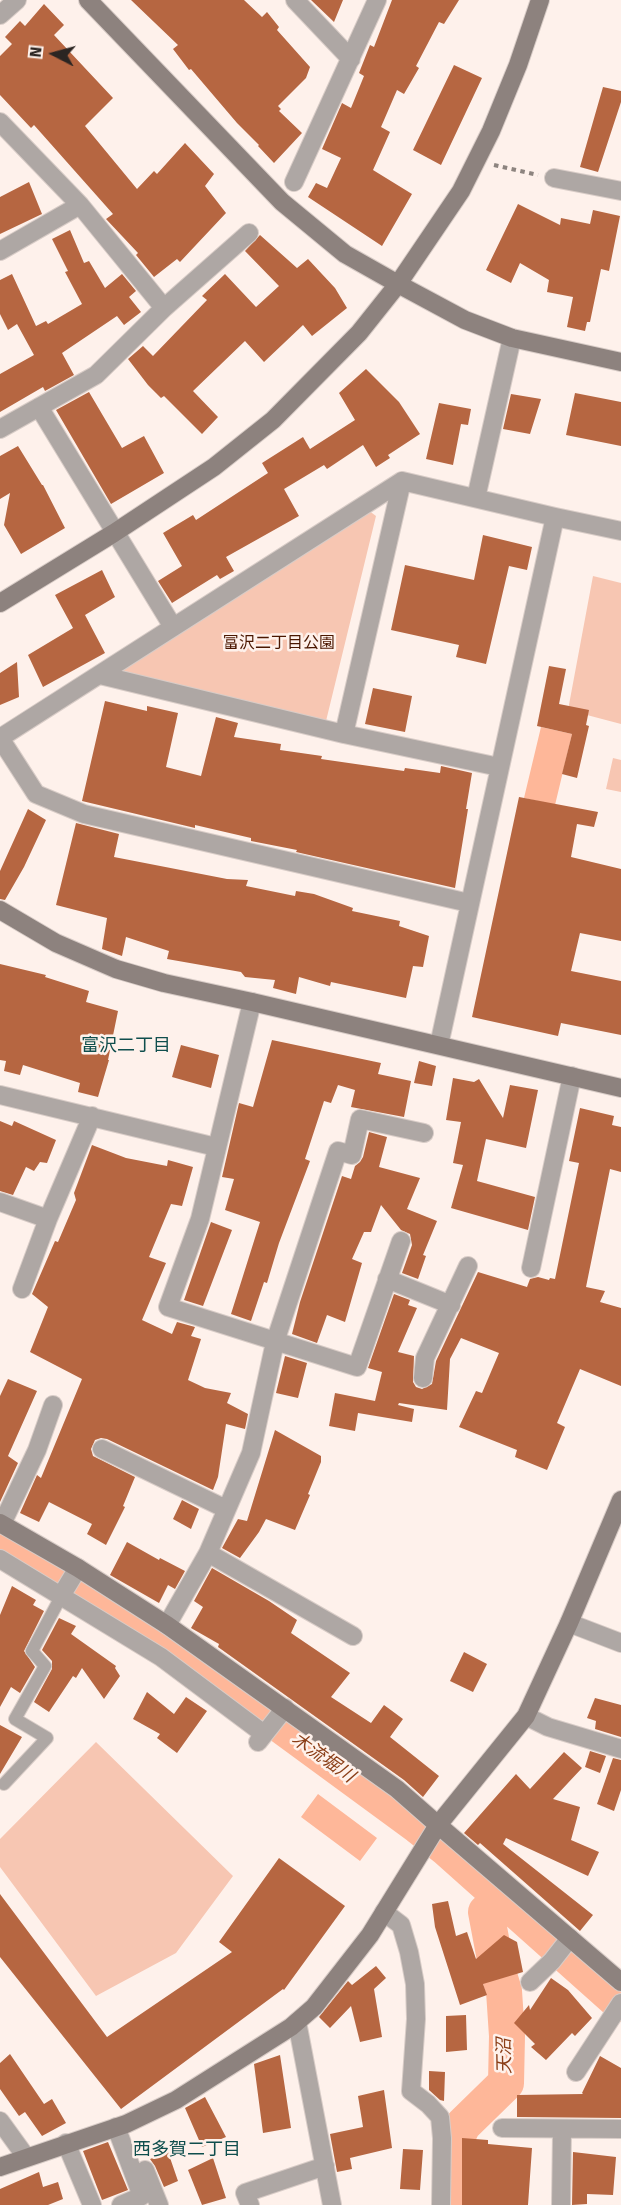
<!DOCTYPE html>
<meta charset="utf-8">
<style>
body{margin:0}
#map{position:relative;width:621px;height:2205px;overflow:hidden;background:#fef1eb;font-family:"Fira Sans",sans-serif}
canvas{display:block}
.north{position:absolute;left:24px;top:24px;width:60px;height:60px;-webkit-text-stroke:4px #fef1eb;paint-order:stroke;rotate:276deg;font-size:16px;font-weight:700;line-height:24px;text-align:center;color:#2b2522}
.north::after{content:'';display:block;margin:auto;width:21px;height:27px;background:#2b2522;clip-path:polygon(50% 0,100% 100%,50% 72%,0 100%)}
</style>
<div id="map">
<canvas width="621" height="2205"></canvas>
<div class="north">N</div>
</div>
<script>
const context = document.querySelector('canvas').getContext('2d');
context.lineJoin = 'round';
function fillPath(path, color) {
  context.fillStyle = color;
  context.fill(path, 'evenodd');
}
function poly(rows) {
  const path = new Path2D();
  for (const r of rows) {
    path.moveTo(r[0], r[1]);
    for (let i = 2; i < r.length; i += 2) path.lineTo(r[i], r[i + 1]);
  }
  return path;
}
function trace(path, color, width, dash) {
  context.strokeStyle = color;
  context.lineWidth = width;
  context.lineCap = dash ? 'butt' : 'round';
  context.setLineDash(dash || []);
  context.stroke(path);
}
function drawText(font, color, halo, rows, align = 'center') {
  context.font = font + ' "Fira Sans","Noto Sans JP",sans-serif';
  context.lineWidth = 5;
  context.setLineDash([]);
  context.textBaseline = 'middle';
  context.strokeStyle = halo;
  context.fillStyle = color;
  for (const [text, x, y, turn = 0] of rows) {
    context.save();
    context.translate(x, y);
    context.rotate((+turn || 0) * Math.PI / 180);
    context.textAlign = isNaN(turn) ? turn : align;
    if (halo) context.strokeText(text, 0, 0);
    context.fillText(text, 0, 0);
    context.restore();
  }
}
fillPath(poly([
 [368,510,376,516,326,721,121,675,120,668],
 [593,576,621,583,621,724,568,710],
 [613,758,621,760,621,792,606,789],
 [96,1742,233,1876,176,1953,96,1996,0,1867,0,1839]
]), '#f7c6b2');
fillPath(poly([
 [541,727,572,734,555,805,524,798],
 [318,1794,377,1838,360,1861,301,1817]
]), '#feb799');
trace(poly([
 [0,1544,138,1626,253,1705,418,1826,446,1848,621,2004],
 [454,2205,456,2140,463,2125,506,2083,507,2036,504,1991,496,1965,486,1912,506,1901]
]), '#feb799', 36);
fillPath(poly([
 [131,0,244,0,262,17,267,12,279,27,277,30,310,67,306,78,278,106,281,109,279,111,302,133,274,163,258,146,259,145,237,123,191,69,189,70,173,49,178,45],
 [311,0,343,0,334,22],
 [392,0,459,0,444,24,439,22,416,66,419,68,404,94,397,90,381,127,390,132,373,170,412,194,382,246,308,197,316,183,327,188,341,158,322,149,342,103,351,108,364,76,359,73,370,45,374,47],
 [44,4,64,25,54,35,113,98,85,126,137,189,154,171,157,174,185,143,214,174,205,186,226,213,180,262,177,259,154,277,136,255,138,253,106,219,113,214,34,125,31,128,0,95,0,56,12,44,5,37,20,21,25,26],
 [454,65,482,78,441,165,413,150],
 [603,87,621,91,621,102,598,172,580,167],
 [29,182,42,214,0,234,0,197],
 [518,204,560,225,561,218,590,224,593,210,620,216,609,271,601,269,590,322,587,322,585,331,567,327,573,297,547,292,549,280,520,263,511,283,486,270],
 [70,230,84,263,89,261,105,288,122,274,136,291,129,297,141,312,124,325,117,316,62,353,74,375,45,391,43,387,0,412,0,374,34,355,17,324,8,330,0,314,0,280,12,274,36,326,46,321,48,324,82,304,65,272,68,271,52,239],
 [260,235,297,268,308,259,335,288,347,308,312,336,303,325,264,362,245,341,193,391,218,417,202,434,164,396,161,398,148,385,128,359,143,346,153,356,207,300,202,296,225,274,256,307,279,286,245,251],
 [366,369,399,402,420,434,388,455,390,458,376,467,363,445,327,469,324,465,284,489,299,516,226,557,234,571,220,579,217,575,172,603,158,581,182,566,163,533,193,515,196,520,268,473,262,463,303,437,310,449,355,420,339,393],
 [89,392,122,448,144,436,164,473,111,504,56,410],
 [575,393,621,402,621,446,566,435],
 [511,394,541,399,530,434,503,429],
 [439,403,471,409,468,425,461,424,453,465,426,459],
 [18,446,42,485,43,485,65,528,21,554,4,525,10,493,0,499,0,456],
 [483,535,532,547,527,570,509,566,486,664,456,657,459,645,391,630,405,565,474,580],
 [102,570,115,597,85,615,105,653,43,687,28,655,73,628,55,595],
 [17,662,19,697,0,705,0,673],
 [549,666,566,669,559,704,589,710,586,725,589,726,577,778,562,774,572,734,537,726],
 [373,688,412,696,405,732,365,724],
 [105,701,147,711,147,706,178,713,166,767,201,776,216,717,238,723,234,737,281,744,280,750,322,756,321,759,404,771,405,768,440,773,441,766,472,773,466,809,468,809,455,888,296,852,297,850,251,841,251,838,195,825,195,828,82,801],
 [519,797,598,812,594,827,577,824,571,857,621,869,621,941,580,933,571,971,621,981,621,1035,561,1023,558,1036,472,1017],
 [28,809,46,820,24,867,5,900,0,899,0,871],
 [76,823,119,834,114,857,227,879,248,880,246,886,295,896,296,891,314,894,353,908,352,911,400,921,399,926,429,936,423,967,413,966,406,998,331,982,330,986,299,977,296,994,273,988,275,980,245,977,241,972,167,959,169,951,126,937,122,956,102,949,107,918,56,905],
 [0,964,46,975,45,977,89,991,86,1002,118,1011,108,1060,109,1060,98,1097,78,1092,80,1083,23,1065,20,1075,4,1071,6,1061,0,1060],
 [272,1040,381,1063,378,1074,411,1081,404,1117,351,1107,355,1090,338,1085,331,1103,324,1101,305,1159,310,1161,279,1243,267,1283,264,1282,251,1321,231,1314,260,1222,225,1210,234,1179,222,1177,239,1103,253,1107],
 [181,1045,219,1055,211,1088,172,1077],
 [419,1061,436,1066,432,1086,414,1083],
 [453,1078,474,1082,479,1079,503,1118,510,1085,538,1090,526,1148,486,1139,477,1181,535,1197,528,1230,451,1208,463,1165,453,1163,461,1122,446,1120],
 [580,1108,614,1116,612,1125,621,1127,621,1172,610,1169,586,1287,605,1291,600,1302,621,1308,621,1386,580,1369,557,1423,565,1427,547,1470,515,1457,517,1450,459,1427,476,1391,482,1393,499,1353,461,1338,450,1359,447,1410,399,1403,398,1405,414,1409,412,1422,358,1413,355,1431,329,1426,335,1393,375,1401,382,1372,368,1368,394,1294,410,1300,408,1305,417,1308,398,1352,414,1356,413,1382,416,1387,422,1389,432,1384,436,1361,478,1272,527,1287,530,1279,538,1277,549,1280,550,1278,555,1279,579,1163,569,1161],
 [0,1121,12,1126,14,1121,56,1140,47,1163,40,1162,34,1171,26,1167,13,1195,0,1191],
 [369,1132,387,1137,379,1167,420,1178,407,1209,437,1221,423,1255,426,1256,418,1279,402,1273,412,1245,410,1234,401,1230,381,1205,371,1232,364,1232,352,1259,362,1263,345,1322,327,1315,317,1343,292,1334,300,1302,342,1176,351,1179,355,1166,360,1162,363,1157],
 [92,1145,126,1158,167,1166,168,1160,193,1167,182,1206,171,1204,149,1257,166,1263,142,1320,172,1334,177,1322,195,1327,191,1336,201,1339,188,1380,205,1388,231,1393,227,1403,248,1414,245,1429,226,1424,218,1477,213,1490,107,1439,101,1438,95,1440,91,1449,93,1456,135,1477,123,1506,125,1507,106,1545,87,1534,92,1524,49,1502,39,1522,20,1513,37,1475,41,1478,82,1379,30,1352,48,1307,32,1294,55,1241,58,1242,76,1200,74,1193],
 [211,1222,232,1230,203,1306,184,1300],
 [285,1356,307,1363,298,1398,276,1393],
 [8,1379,37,1391,8,1456,18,1463,0,1502,0,1396],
 [275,1430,321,1456,321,1462,308,1494,310,1495,295,1530,266,1519,259,1532,240,1558,222,1548,238,1519,247,1521],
 [182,1500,199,1509,191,1529,173,1519],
 [127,1542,159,1560,160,1558,185,1571,175,1589,168,1585,159,1603,110,1575],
 [212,1568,269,1601,297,1620,291,1633,350,1673,331,1697,371,1723,384,1705,403,1719,390,1737,439,1776,423,1797,404,1780,218,1647,219,1644,191,1628,203,1607,194,1601],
 [12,1586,36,1600,33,1605,44,1611,24,1651,35,1667,20,1693,11,1687,0,1707,0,1615],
 [59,1618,76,1626,71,1634,116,1666,115,1668,120,1676,104,1699,82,1668,76,1678,73,1676,49,1712,34,1702,52,1669,52,1661,42,1650],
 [464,1652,487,1664,473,1692,450,1681],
 [147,1692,174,1714,186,1697,207,1711,177,1753,157,1738,160,1734,133,1719],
 [595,1698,621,1705,621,1737,595,1729,596,1721,587,1718],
 [0,1725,22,1737,0,1774],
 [590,1751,606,1756,600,1773,585,1767],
 [564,1752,582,1768,553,1799,580,1807,571,1840,599,1852,588,1876,506,1838,503,1844,593,1915,580,1931,480,1843,478,1845,464,1833,516,1774,530,1789],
 [613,1758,621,1760,621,1790,614,1811,597,1804],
 [279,1858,345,1906,284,1990,283,1989,121,2109,0,1957,0,1894,107,2037,232,1952,219,1942],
 [448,1901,456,1936,467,1932,476,1959,504,1935,517,1942,523,1972,483,1984,487,1995,460,2005,435,1927,432,1904],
 [376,1966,386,1978,374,1989,382,2037,360,2042,351,2006,330,2028,319,2017,348,1981,352,1985],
 [551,1978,568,1990,592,2018,575,2036,572,2033,546,2060,531,2047,535,2044,514,2023,529,2005,530,2010],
 [466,2015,467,2050,446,2052,446,2016],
 [10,2054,44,2104,52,2099,66,2123,42,2136,25,2112,19,2116,0,2089,0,2063],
 [280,2055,291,2128,263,2133,254,2064],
 [600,2056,621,2068,621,2118,517,2117,517,2095,583,2094,582,2093],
 [429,2071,445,2072,444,2101,440,2100,429,2090],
 [384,2090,392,2148,350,2158,352,2169,337,2172,330,2134,363,2127,358,2096],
 [205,2097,226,2137,202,2147,185,2108],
 [462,2138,488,2140,488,2144,532,2148,528,2205,462,2205],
 [108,2142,128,2190,102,2200,83,2151],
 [403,2149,423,2150,420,2190,400,2189],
 [168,2152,178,2181,164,2187,155,2166,150,2159],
 [573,2152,616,2157,613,2195,587,2194,587,2204,572,2205],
 [213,2158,226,2198,202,2205,188,2170],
 [39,2172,43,2187,58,2182,63,2199,48,2205,0,2205,0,2189]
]), '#b66641');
const lane = poly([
 [4,1784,47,1738,15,1719,45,1666,32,1651,64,1591]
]);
const street = poly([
 [295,0,351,59],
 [0,15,17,0],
 [0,122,80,205,164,308],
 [554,178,621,191],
 [294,182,377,0],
 [0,251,80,205],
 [39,407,173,627],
 [0,429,96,375,164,308,249,233],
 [476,498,512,338],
 [100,675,344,734,499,767],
 [344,734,402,481],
 [0,738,402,481,555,517,621,531],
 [0,738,36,794,84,814,469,903],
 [252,1002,200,1219,168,1307,357,1367,401,1241],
 [439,1045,555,517],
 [0,1095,216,1147],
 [0,1202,48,1219],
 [531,1268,572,1076],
 [387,1279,451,1305],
 [22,1289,48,1219,92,1116],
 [423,1378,425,1358,468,1266],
 [102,1449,226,1509],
 [2,1524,37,1450,53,1405],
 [208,1553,353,1636],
 [0,1559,161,1657,264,1734],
 [64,1591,78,1568],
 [569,1623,621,1643],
 [167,1625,208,1553,251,1453,275,1342,338,1151,352,1155,360,1119,424,1133],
 [526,1716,548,1727,621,1749],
 [258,1742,285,1708],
 [384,1912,401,1925,409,1952,415,1984,416,2019,411,2091,428,2104,440,2117,442,2138,441,2205],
 [530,1982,552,1961,570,1938],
 [297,2022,332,2205],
 [576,2072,621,2003],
 [0,2121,26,2157],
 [116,2127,142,2196,121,2205],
 [502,2128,621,2129],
 [66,2143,92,2205],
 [145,2170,159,2205],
 [250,2205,245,2193,325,2166],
 [561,2205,562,2130]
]);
const secondary = poly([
 [88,0,282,202,345,254,398,284,465,320,512,338,621,362],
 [0,603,114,533,214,467,273,420,359,333,398,284,461,191,491,131,518,65,540,0],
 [0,910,56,943,116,969,164,983,252,1002,621,1088],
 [621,1500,569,1623,526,1716,438,1825,621,1982],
 [0,1523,78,1568,167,1625,397,1789,438,1825,370,1935,314,2007,291,2027,176,2100,126,2124,0,2167]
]);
trace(lane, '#d8ccc7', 14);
trace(street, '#d8ccc7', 20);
trace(secondary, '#d8ccc7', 20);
trace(poly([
 [494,165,538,175]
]), '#8d847f', 4, [4.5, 4.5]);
trace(lane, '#aea7a4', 12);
trace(street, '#aea7a4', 18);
trace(secondary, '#8d827e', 18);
drawText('16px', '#4b1700', '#fef1eb', [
 ["富沢二丁目公園",279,644]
]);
drawText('18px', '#0f4e4d', '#fef1eb', [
 ["富沢二丁目",126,1046],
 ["西多賀二丁目",187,2150]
]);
drawText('italic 18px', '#8b3e17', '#fef1eb', [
 ["木流堀川",323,1758,35],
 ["天沼",505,2056,-91]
]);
</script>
